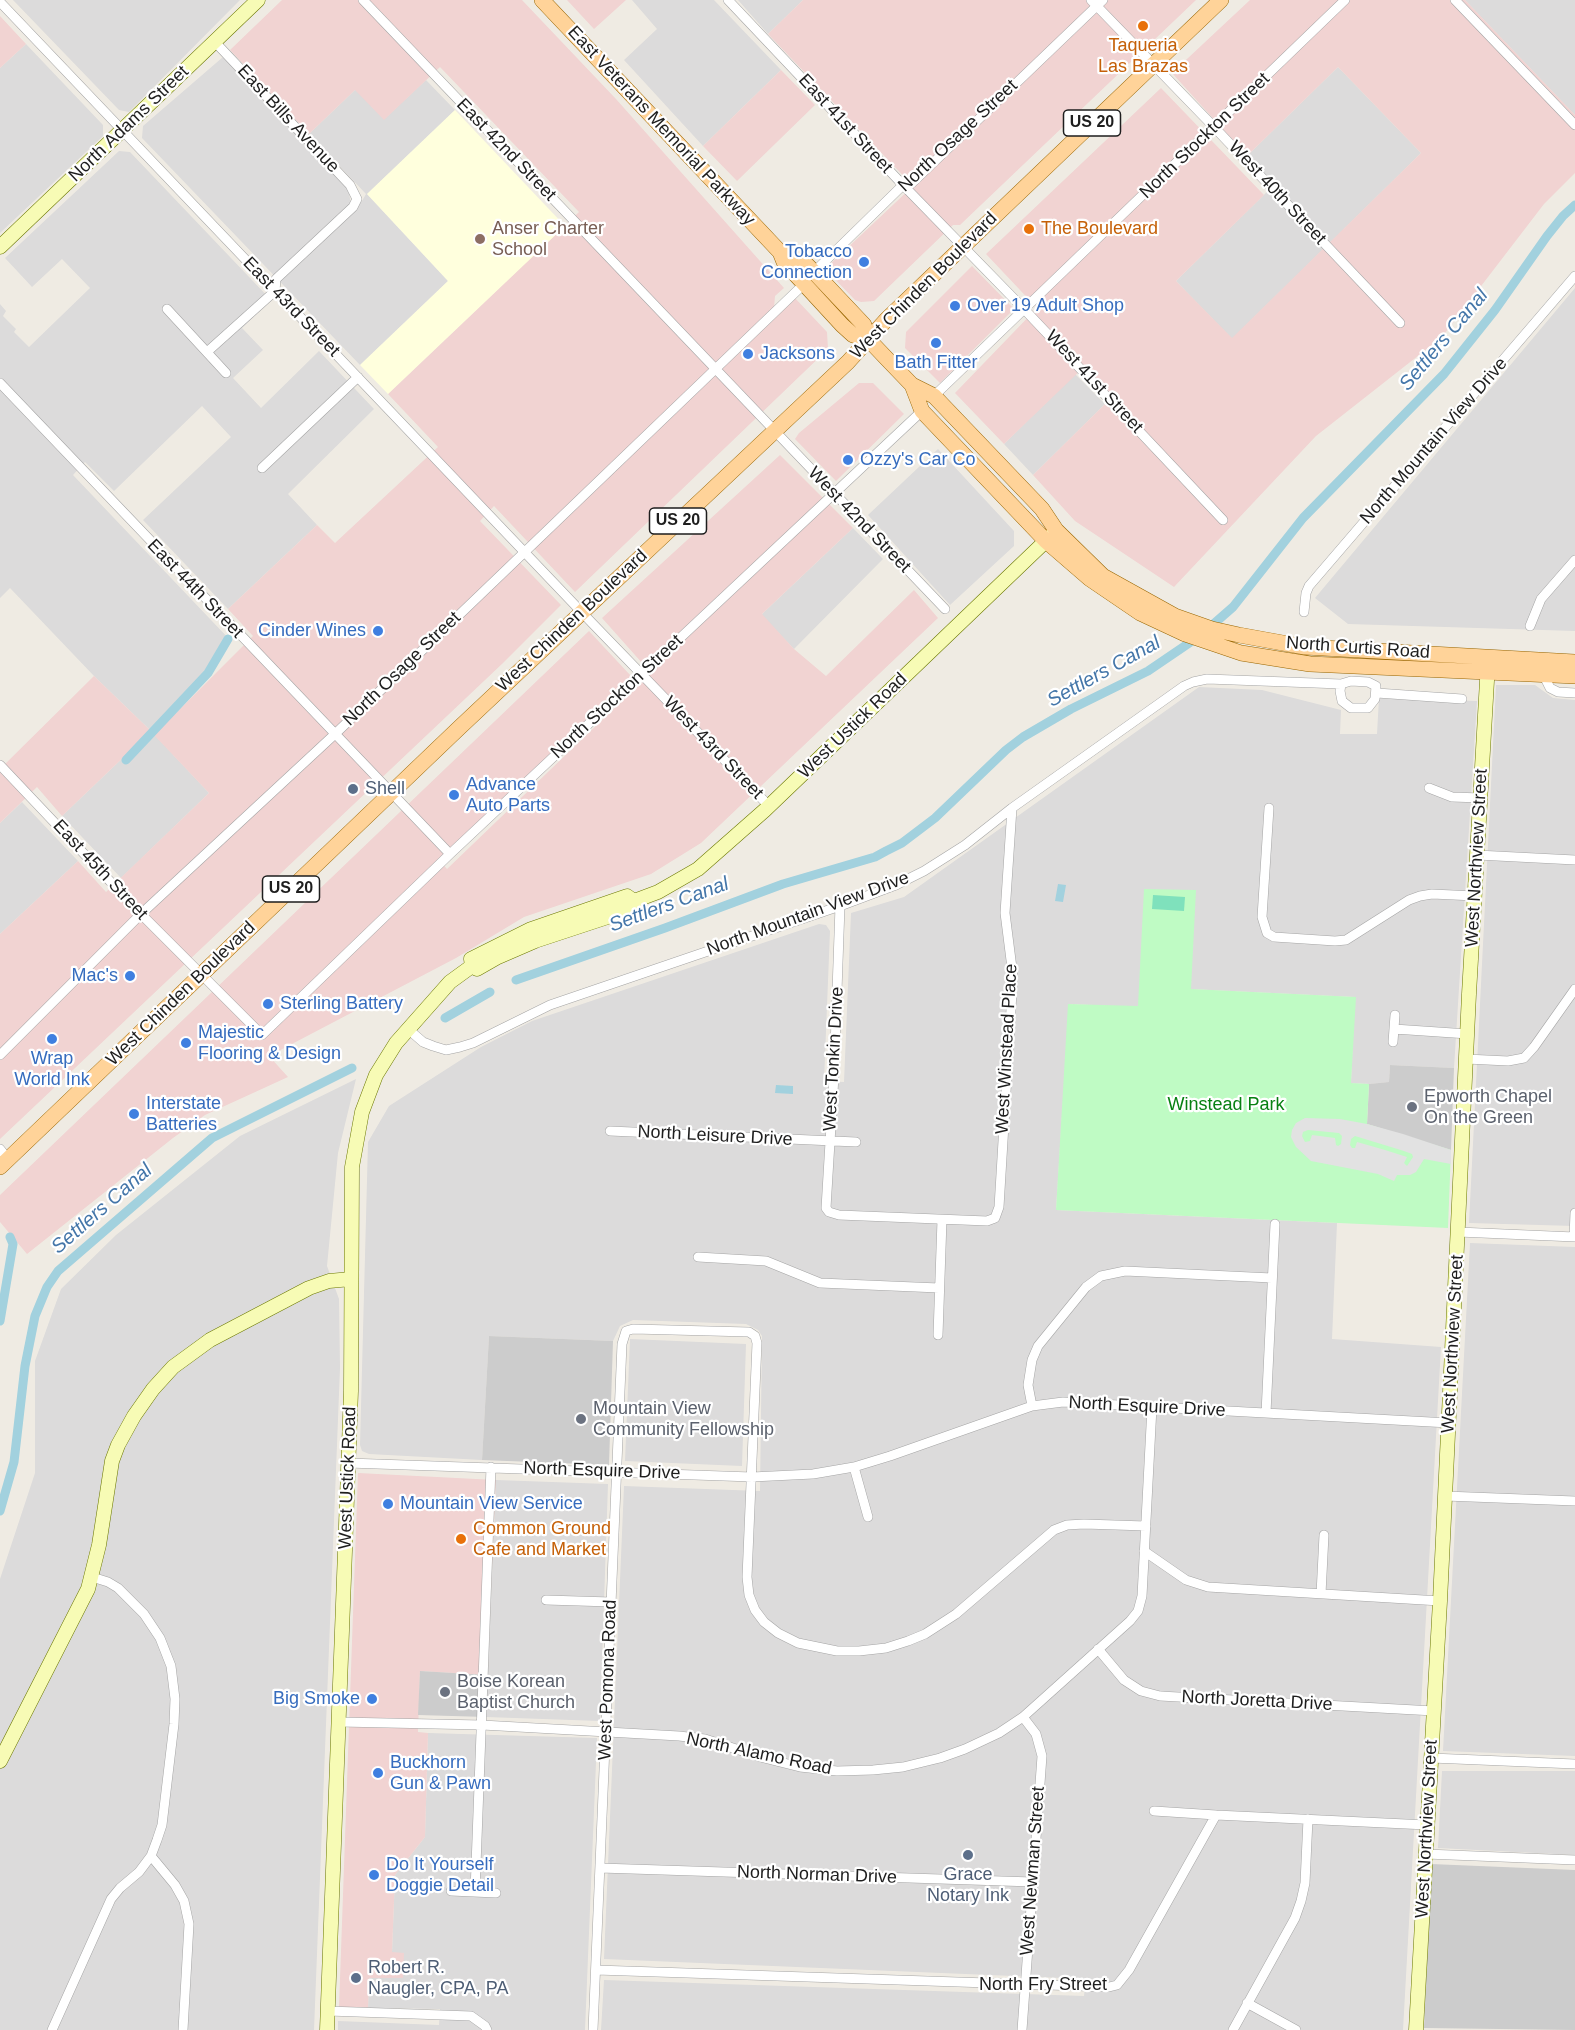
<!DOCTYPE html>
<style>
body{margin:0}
canvas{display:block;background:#efebe3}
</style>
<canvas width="1575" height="2030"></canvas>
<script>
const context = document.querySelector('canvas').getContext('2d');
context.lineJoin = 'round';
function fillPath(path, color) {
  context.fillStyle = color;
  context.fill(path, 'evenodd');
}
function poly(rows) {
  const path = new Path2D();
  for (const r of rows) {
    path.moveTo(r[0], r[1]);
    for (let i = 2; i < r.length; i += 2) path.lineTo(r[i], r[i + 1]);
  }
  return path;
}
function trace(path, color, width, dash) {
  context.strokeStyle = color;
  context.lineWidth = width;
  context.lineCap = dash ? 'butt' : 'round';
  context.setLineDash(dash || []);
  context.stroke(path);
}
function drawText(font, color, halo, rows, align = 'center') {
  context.font = font + ' Helvetica,sans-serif';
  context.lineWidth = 4.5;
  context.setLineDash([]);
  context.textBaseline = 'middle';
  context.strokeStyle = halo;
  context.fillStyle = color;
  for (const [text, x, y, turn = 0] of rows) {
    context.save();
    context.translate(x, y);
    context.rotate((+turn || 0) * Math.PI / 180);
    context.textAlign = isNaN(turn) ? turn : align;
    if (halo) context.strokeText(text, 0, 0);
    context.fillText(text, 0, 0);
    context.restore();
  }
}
fillPath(poly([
 [13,0,240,0,129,112,119,110],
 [632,0,714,0,781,70,703,146,624,60,657,29],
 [738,0,803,0,768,34],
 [1465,0,1575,0,1575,115],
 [26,44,103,125,103,136,0,233,0,68],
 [223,57,348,188,351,204,314,247,362,201,366,194,309,134,356,89,384,119,426,80,455,110,367,194,448,281,360,365,142,138,143,126],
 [1338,67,1421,153,1232,339,1176,281,1274,185,1247,156],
 [119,151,130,152,271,300,242,328,263,350,233,378,261,408,319,351,374,409,288,494,317,525,228,609,143,520,231,437,202,406,114,491,85,462,73,475,231,641,151,731,209,793,121,878,62,816,151,731,94,676,10,588,0,598,0,304,6,311,3,316,16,329,14,332,29,347,90,288,62,259,32,287,5,258],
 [1575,288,1575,631,1348,624,1315,598],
 [1075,374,1105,404,1033,475,1004,444],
 [938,449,1014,531,1014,546,950,605,868,515],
 [853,528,883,559,794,649,761,615],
 [1496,685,1535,685,1553,698,1575,700,1575,1226,1469,1223],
 [1199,687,1262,690,1341,710,1340,734,1377,734,1379,698,1477,701,1454,1068,1390,1065,1389,1082,1369,1084,1351,1083,1355,997,1190,989,1138,1007,1069,1004,1056,1210,1337,1223,1332,1339,1441,1347,1403,2030,601,2030,604,1980,1084,1996,1086,1979,604,1959,624,1486,760,1491,762,1336,758,1330,746,1324,633,1320,620,1326,613,1341,489,1336,482,1460,369,1454,362,1451,360,1445,368,1142,389,1106,481,1047,532,1021,819,924,826,925,830,931,824,1081,844,1082,851,913,904,897],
 [22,802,78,861,0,934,0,823],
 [356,1079,338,1153,327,1266,339,1299,340,1368,314,2030,0,2030,0,1579,35,1473,35,1361,61,1289,116,1235,240,1136],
 [1470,1243,1575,1247,1575,1756,1443,1751],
 [630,1339,746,1344,742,1466,625,1461],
 [496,1480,608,1484,600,1721,486,1717],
 [428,1733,597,1738,585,2030,338,2030,338,2021,439,2025,440,2009,368,2008,369,1978,403,1978,392,1952,395,1875,425,1837],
 [1442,1771,1575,1771,1575,1855,1438,1848]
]), '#dcdbdb');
fillPath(poly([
 [282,0,522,0,616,99,784,288,775,296,774,308,794,297,827,332,828,349,575,592,494,506,480,521,561,605,503,663,0,1139,0,934,78,861,106,892,209,793,154,735,253,636,228,609,317,525,335,543,438,447,388,394,579,212,440,67,384,120,355,90,309,134,230,50],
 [456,612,430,646,425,640],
 [567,0,626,0,594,29],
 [803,0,1196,0,960,225,953,225,874,301,861,302,855,300,825,269,913,186,768,34],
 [1250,0,1465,0,1575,115,1575,173,1544,204,1442,337,1316,436,1174,587,1075,521,1033,475,1105,404,1112,395,1085,366,1004,444,955,393,1037,308,986,254,1161,88,1264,195,1176,281,1232,338,1421,153,1338,67,1247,156,1172,73],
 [0,16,26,44,0,68],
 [781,70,815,105,737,181,703,146],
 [972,266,1014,309,940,383,905,348,906,332],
 [859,383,873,383,904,414,836,481,795,439,799,433],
 [780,455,853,528,762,614,794,649,826,676,914,590,938,618,701,843,651,874,524,917,456,958,269,1056,288,1077,205,1115,173,1138,27,1254,0,1222,0,1195,589,631,631,676,440,861,447,869,651,673,602,618],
 [94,676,151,731,62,816,37,787,0,823,0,769],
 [358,1473,496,1480,487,1675,420,1671,418,1732,428,1733,425,1837,395,1875,392,1952,404,1953,403,1978,369,1978,368,2008,339,2007]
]), '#f1d3d2');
fillPath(poly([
 [455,110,565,226,388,394,360,365,448,281,367,194]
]), '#ffd');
fillPath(poly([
 [1390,1065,1454,1068,1451,1150,1367,1124,1369,1084,1389,1082],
 [489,1336,613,1341,609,1465,482,1460],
 [420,1671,487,1675,486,1717,418,1715],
 [1431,1864,1575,1870,1575,2030,1424,2028]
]), '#ccc');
fillPath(poly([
 [1144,889,1196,890,1191,989,1356,997,1351,1083,1369,1084,1367,1124,1451,1150,1448,1228,1056,1210,1068,1004,1138,1006]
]), '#bffbc4');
fillPath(poly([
 [1153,895,1185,897,1184,911,1152,909]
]), '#7fe1bc');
fillPath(poly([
 [1305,1118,1340,1119,1367,1124,1403,1134,1451,1150,1451,1164,1424,1159,1416,1172,1410,1175,1397,1175,1394,1181,1378,1174,1311,1161,1296,1147,1291,1137,1292,1130,1296,1123],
 [1308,1130,1339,1133,1342,1136,1341,1144,1338,1146,1336,1145,1335,1138,1312,1135,1310,1141,1305,1142,1302,1136,1303,1132],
 [1355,1136,1404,1151,1412,1154,1413,1157,1407,1166,1404,1163,1407,1157,1385,1150,1357,1142,1355,1148,1352,1148,1350,1145,1351,1139]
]), '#e2e2e2');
fillPath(poly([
 [1058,884,1066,885,1063,902,1055,901],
 [776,1085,793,1086,793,1094,775,1093]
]), '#a2d1de');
trace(poly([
 [1209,628,1233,607,1303,518,1444,374,1495,310,1547,236,1563,216,1575,205],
 [126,760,208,673,228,639],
 [516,980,665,928,783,884,875,857,886,851,902,843,935,818,1006,750,1023,737,1071,709,1148,671,1198,637],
 [445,1018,490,992],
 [0,1321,13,1244,10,1237],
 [0,1511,14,1462,25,1366,35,1316,47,1287,58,1271,212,1138,352,1068]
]), '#a2d1de', 9);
const street = poly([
 [363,0,945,609],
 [728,0,903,185,1024,309,1223,520],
 [1091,0,1214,127,1400,323],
 [1455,0,1575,125],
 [0,2,593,624,769,806],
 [814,272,903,185,912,183,1103,0],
 [167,309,226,373],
 [207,352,275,291,276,279,353,207,357,199,350,185,215,42],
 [0,383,450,854],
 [934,396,1345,0],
 [262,468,358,377],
 [1304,612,1306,593,1309,586,1575,276],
 [1530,626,1541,599,1575,560],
 [1543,674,1550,688,1558,692,1575,693],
 [1351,681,1368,682,1376,686,1375,699,1368,708,1351,708,1342,701,1340,691,1341,684,1351,681],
 [1377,693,1462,699],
 [0,765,141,914,262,1035,450,854,922,411],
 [1429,788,1452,797,1481,798],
 [1269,808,1262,917,1267,933,1274,937,1335,941,1346,940,1409,900,1420,896,1432,894,1475,896],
 [1477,855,1575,860],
 [840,906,834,1076,826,1208,829,1212,839,1215,987,1221,995,1218,999,1207,1013,976,1005,913,1012,808],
 [408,1029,423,1042,433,1046,446,1050,460,1047,473,1043,550,1005,840,906,896,885,924,871,965,845,1012,808,1184,686,1193,682,1207,679,1341,684],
 [1394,1029,1468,1034],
 [1393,1042,1395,1015],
 [0,1055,141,914,335,734,804,284],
 [1466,1059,1508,1061,1524,1058,1534,1047,1575,989],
 [610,1131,856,1142],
 [0,1149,8,1159],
 [1458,1232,1575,1237],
 [1574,1237,1575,1213],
 [698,1257,766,1261,820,1283,939,1288],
 [938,1335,942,1220],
 [1032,1406,1028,1385,1032,1360,1038,1346,1086,1287,1101,1276,1125,1271,1272,1278],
 [1266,1413,1275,1224],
 [348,1463,752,1477,813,1474,854,1467,890,1456,1032,1406,1063,1402,1449,1423],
 [854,1467,868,1517],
 [1445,1496,1575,1501],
 [1144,1551,1186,1580,1208,1587,1440,1601],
 [1321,1594,1324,1535],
 [546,1600,611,1602],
 [1098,1649,1124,1680,1141,1691,1160,1696,1434,1711],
 [340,1722,482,1725,679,1736,705,1739,764,1758,800,1767,837,1771,873,1770,903,1767,940,1758,965,1749,999,1733,1023,1717,1130,1621,1138,1611,1142,1596,1152,1407],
 [1431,1758,1575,1764],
 [1154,1811,1216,1815],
 [1426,1854,1575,1860],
 [151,1856,175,1885,184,1901,189,1924,183,2030],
 [600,1868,1033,1882],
 [451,1891,496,1893],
 [475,1892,491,1467],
 [596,1970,1109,1987,1117,1985,1129,1970,1216,1815,1427,1825],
 [1247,2003,1296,2030],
 [328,2011,471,2016,485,2026,487,2030],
 [52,2030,111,1899,120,1888,139,1872,151,1856,157,1840,162,1825,174,1724,175,1699,171,1666,160,1638,144,1614,118,1588,108,1582,92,1577],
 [593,2030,622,1344,626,1331,633,1329,749,1332,755,1336,757,1343,747,1577,749,1595,755,1610,764,1622,778,1633,798,1643,837,1651,859,1651,886,1648,908,1641,925,1634,956,1614,1054,1530,1067,1525,1084,1524,1146,1526],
 [1022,2030,1042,1756,1036,1734,1023,1717],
 [1233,2030,1295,1918,1301,1901,1305,1883,1308,1819]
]);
const secondary = poly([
 [0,247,258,0],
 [472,966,477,969,498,957,535,941,632,909,634,901,658,892,698,869,765,810,1053,534],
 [0,1761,88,1589,99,1545,112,1461,118,1445,134,1416,153,1389,173,1367,210,1340,309,1288,329,1281,351,1279],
 [327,2030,351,1391,352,1167,362,1112,376,1075,396,1043,450,982,472,966,471,959,531,929,627,896,634,901],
 [1416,2030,1440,1601,1469,994,1488,663]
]);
const primary = poly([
 [542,0,780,252,784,262,842,325,853,335,868,339],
 [780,252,794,252,814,272,864,325,868,339,888,360,912,385,934,396,1042,509,1056,530,1103,576,1175,616,1212,629,1239,635,1305,647,1575,662],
 [912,385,922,411,1046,541,1090,579,1140,613,1185,634,1241,653,1310,664,1575,676],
 [0,1167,459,728,848,362,886,320,1221,0]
]);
trace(street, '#a5a5a5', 10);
trace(secondary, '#6b7801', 15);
trace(primary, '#986600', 16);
trace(street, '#fff', 9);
trace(secondary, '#f7fbb5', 14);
trace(primary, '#ffd399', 15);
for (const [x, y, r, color] of [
 [1143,26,6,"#e8710a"],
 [1029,229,6,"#e8710a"],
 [480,239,6,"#8d6e63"],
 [864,262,6,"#3f7fe0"],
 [955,306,6,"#3f7fe0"],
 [936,343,6,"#3f7fe0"],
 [748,354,6,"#3f7fe0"],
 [848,460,6,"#3f7fe0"],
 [378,631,6,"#3f7fe0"],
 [353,789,6,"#5c6f8a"],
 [454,795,6,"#3f7fe0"],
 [130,976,6,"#3f7fe0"],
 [268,1004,6,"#3f7fe0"],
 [52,1039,6,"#3f7fe0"],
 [186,1043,6,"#3f7fe0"],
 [1412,1107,6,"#6b7280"],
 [134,1114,6,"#3f7fe0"],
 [581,1419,6,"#6b7280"],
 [388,1504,6,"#3f7fe0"],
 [461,1539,6,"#e8710a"],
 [445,1692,6,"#6b7280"],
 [372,1699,6,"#3f7fe0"],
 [378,1773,6,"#3f7fe0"],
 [968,1855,6,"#5c6f8a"],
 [374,1875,6,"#3f7fe0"],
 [356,1978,6,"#5c6f8a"]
]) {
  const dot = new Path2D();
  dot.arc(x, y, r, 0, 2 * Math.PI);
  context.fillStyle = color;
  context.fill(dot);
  trace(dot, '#fff', 2);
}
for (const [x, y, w] of [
 [1092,123,57],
 [678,521,57],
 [291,889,57]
]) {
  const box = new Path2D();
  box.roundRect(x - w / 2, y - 13, w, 26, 4.5);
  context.fillStyle = '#fff';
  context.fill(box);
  trace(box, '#1e1e1e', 1.5);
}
drawText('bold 16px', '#1e1e1e', null, [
 ["US 20",1092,123],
 ["US 20",678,521],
 ["US 20",291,889]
]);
drawText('18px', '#c56008', '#fff', [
 ["Taqueria",1143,46,"center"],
 ["Las Brazas",1143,67,"center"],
 ["The Boulevard",1041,229],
 ["Common Ground",473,1529],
 ["Cafe and Market",473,1550]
], 'left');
drawText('18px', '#1e1e1e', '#fff', [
 ["East Bills Avenue",288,119,47],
 ["North Adams Street",129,124,-44],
 ["East 41st Street",845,124,47],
 ["East Veterans Memorial Parkway",661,126,47],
 ["North Osage Street",958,136,-43],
 ["North Stockton Street",1205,136,-44],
 ["East 42nd Street",506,150,46],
 ["West 40th Street",1277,193,47],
 ["West Chinden Boulevard",924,286,-45],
 ["East 43rd Street",291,307,46],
 ["West 41st Street",1094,382,47],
 ["North Mountain View Drive",1434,441,-49],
 ["West 42nd Street",859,520,46],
 ["East 44th Street",195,589,46],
 ["West Chinden Boulevard",572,621,-43],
 ["North Curtis Road",1358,648,4],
 ["North Osage Street",402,669,-44],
 ["North Stockton Street",617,697,-43],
 ["West Ustick Road",853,726,-44],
 ["West 43rd Street",713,748,46],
 ["West Northview Street",1477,858,-87],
 ["East 45th Street",100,870,47],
 ["North Mountain View Drive",808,914,-20],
 ["West Chinden Boulevard",181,994,-44],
 ["West Winstead Place",1007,1049,-87],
 ["West Tonkin Drive",834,1059,-87],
 ["North Leisure Drive",715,1136,3],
 ["West Northview Street",1453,1344,-87],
 ["North Esquire Drive",1147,1407,3],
 ["North Esquire Drive",602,1471,2],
 ["West Ustick Road",348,1478,-88],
 ["West Pomona Road",608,1680,-88],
 ["North Joretta Drive",1257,1701,3],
 ["North Alamo Road",759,1754,12],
 ["West Northview Street",1427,1829,-87],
 ["West Newman Street",1033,1871,-86],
 ["North Norman Drive",817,1875,2],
 ["North Fry Street",1043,1985]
]);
drawText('18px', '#785e54', '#fff', [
 ["Anser Charter",492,229],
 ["School",492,250]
], 'left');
drawText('18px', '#366cbe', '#fff', [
 ["Tobacco",852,252,"right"],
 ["Connection",852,273,"right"],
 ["Over 19 Adult Shop",967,306],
 ["Jacksons",760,354],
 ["Bath Fitter",936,363,"center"],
 ["Ozzy's Car Co",860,460],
 ["Cinder Wines",366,631,"right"],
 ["Advance",466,785],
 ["Auto Parts",466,806],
 ["Mac's",118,976,"right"],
 ["Sterling Battery",280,1004],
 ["Majestic",198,1033],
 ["Flooring & Design",198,1054],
 ["Wrap",52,1059,"center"],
 ["World Ink",52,1080,"center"],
 ["Interstate",146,1104],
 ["Batteries",146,1125],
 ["Mountain View Service",400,1504],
 ["Big Smoke",360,1699,"right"],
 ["Buckhorn",390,1763],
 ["Gun & Pawn",390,1784],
 ["Do It Yourself",386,1865],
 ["Doggie Detail",386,1886]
], 'left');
drawText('18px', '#4e5e75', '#fff', [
 ["Shell",365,789],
 ["Grace",968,1875,"center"],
 ["Notary Ink",968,1896,"center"],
 ["Robert R.",368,1968],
 ["Naugler, CPA, PA",368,1989]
], 'left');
drawText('18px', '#5b616d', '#fff', [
 ["Epworth Chapel",1424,1097],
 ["On the Green",1424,1118],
 ["Mountain View",593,1409],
 ["Community Fellowship",593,1430],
 ["Boise Korean",457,1682],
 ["Baptist Church",457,1703]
], 'left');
drawText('18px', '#088012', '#fff', [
 ["Winstead Park",1226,1105]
]);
drawText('italic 20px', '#4476a9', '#fff', [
 ["Settlers Canal",1444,340,-50],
 ["Settlers Canal",1104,672,-29],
 ["Settlers Canal",669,905,-20],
 ["Settlers Canal",102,1209,-41]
]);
</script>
